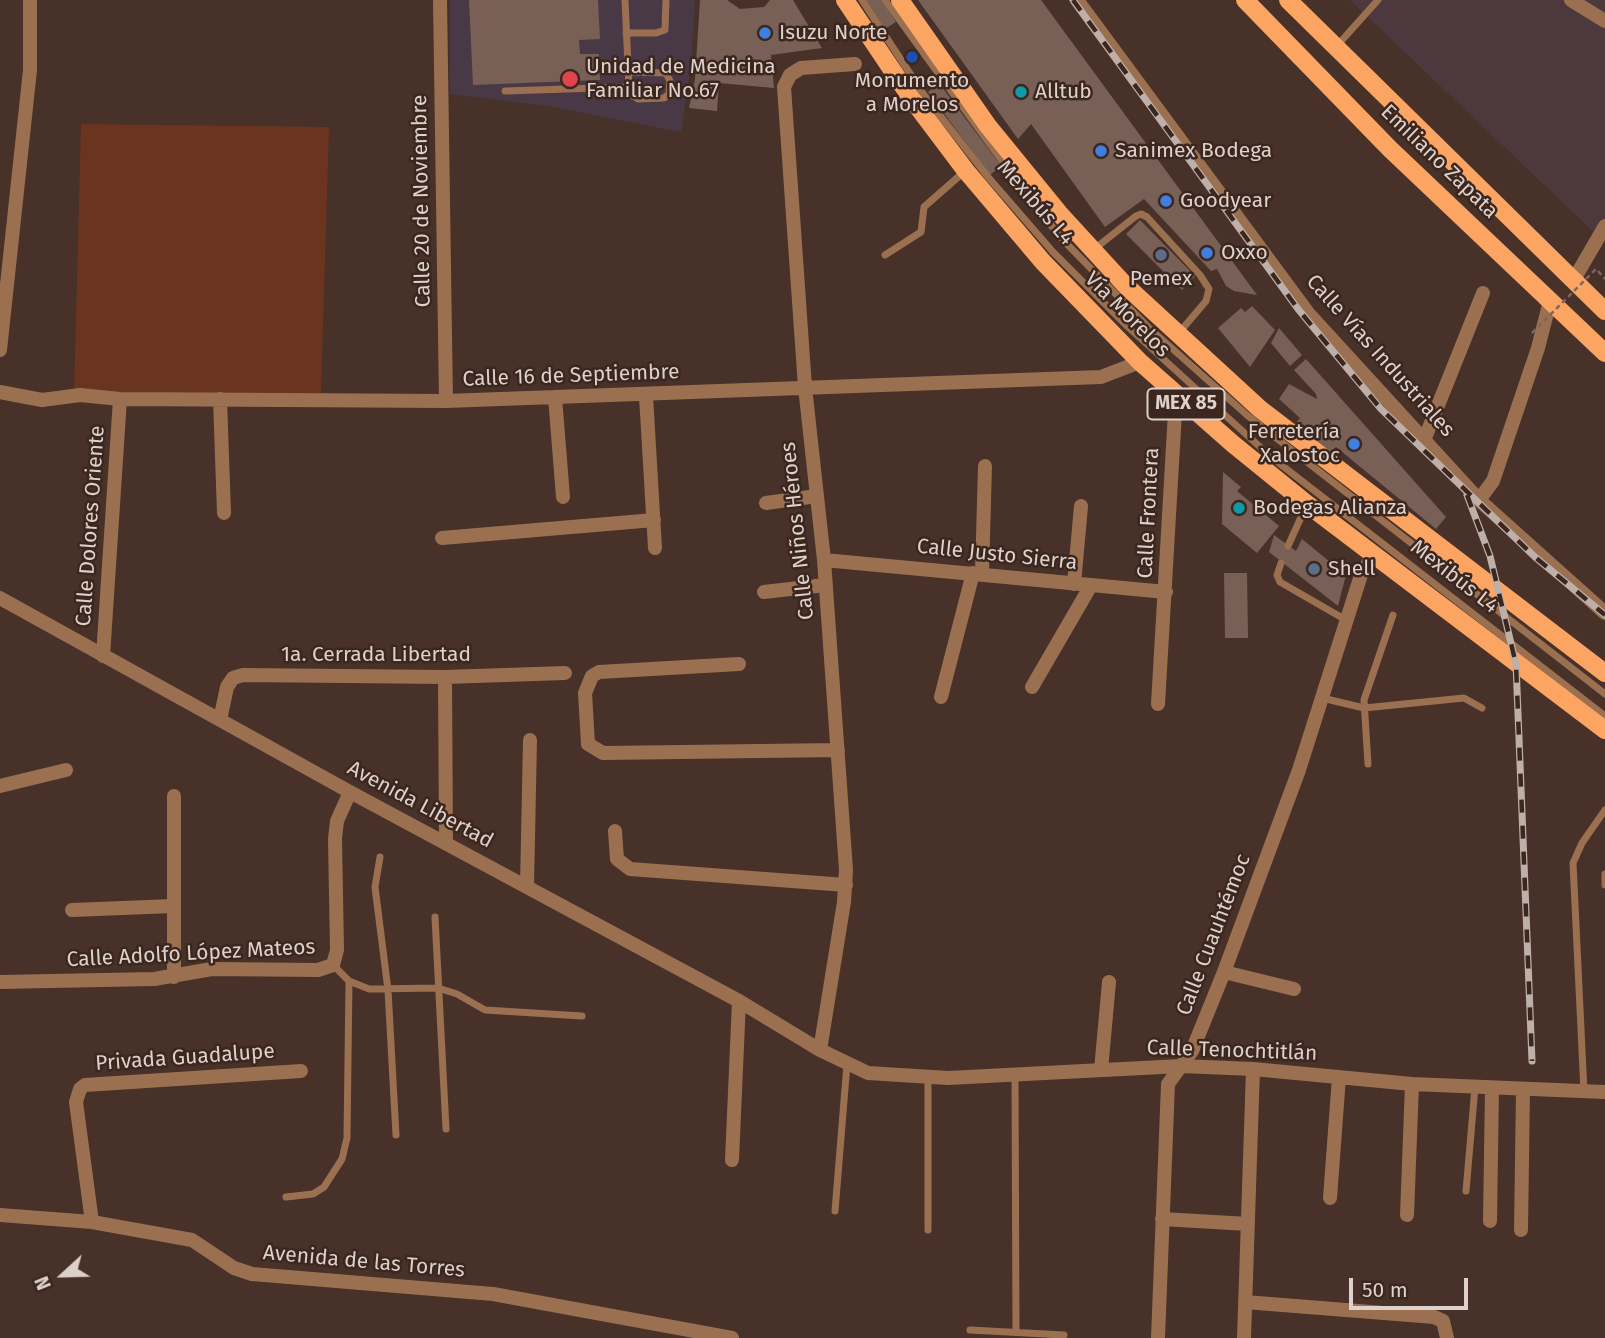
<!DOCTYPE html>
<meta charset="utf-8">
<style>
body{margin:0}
#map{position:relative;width:1605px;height:1338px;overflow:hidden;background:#473129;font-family:"Fira Sans",sans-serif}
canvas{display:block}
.north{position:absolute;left:28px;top:1240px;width:70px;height:70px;-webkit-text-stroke:5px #3c271f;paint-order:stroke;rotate:248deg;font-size:19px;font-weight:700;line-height:28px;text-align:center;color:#ded0cb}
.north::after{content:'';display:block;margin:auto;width:24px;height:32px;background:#ded0cb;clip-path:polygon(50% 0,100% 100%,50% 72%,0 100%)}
.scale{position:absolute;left:1349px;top:1278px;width:119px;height:32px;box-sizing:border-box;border:4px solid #ded0cb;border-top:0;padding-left:9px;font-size:21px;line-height:24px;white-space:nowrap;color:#ded0cb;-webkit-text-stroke:5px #3c271f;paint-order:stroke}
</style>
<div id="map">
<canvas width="1605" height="1338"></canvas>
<div class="north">N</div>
<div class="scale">50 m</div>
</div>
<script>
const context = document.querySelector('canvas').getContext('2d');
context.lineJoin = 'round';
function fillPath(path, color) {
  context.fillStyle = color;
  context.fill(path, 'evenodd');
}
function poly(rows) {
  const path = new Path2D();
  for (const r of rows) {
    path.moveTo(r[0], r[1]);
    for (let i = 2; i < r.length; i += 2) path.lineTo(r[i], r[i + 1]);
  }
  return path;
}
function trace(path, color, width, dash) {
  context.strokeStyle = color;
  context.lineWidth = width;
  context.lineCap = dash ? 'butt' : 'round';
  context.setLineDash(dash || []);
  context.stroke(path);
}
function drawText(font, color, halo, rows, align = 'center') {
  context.font = font + ' "Fira Sans",sans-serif';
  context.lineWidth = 5;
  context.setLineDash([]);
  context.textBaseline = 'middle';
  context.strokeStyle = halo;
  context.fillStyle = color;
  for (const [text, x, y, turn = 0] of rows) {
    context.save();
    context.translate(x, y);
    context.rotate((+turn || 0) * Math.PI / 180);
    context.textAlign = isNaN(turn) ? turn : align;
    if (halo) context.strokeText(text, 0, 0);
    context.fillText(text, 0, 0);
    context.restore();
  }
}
fillPath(poly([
 [1350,0,1605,0,1605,243]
]), '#4d383d');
fillPath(poly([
 [450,0,695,0,691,65,681,132,548,106,450,94]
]), '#493946');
fillPath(poly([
 [81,124,329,127,321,393,74,395]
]), '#6b341f');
fillPath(poly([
 [469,0,598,0,600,39,579,40,580,54,599,54,600,80,473,85],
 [700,0,727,0,740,9,764,7,770,0,793,0,822,48,771,55,774,88,719,83,717,111,689,108,695,79],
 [866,0,882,0,896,22,885,29],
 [918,0,1041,0,1257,295,1234,291,1226,286,1217,269,1211,271,1144,199,1105,227,1031,124,1018,139],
 [939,83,1001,166,990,175,928,92],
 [1140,220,1195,276,1182,290,1126,234],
 [1252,306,1275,330,1250,367,1218,328,1241,308,1245,312],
 [1279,328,1302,355,1290,366,1271,343],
 [1306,359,1446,517,1436,529,1336,447,1330,453,1295,424,1300,418,1279,399,1289,384,1317,399,1316,394,1294,370],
 [1223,472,1241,487,1237,491,1279,526,1257,553,1222,524],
 [1274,535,1296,551,1302,539,1346,575,1338,606,1269,552],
 [1224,573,1247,573,1248,638,1225,638]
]), '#786057');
trace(poly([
 [1598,271,1605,279]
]), '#7b6760', 2.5, [5, 3.5]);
trace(poly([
 [625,0,629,87],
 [862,0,924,95,988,177,1053,252,1127,326,1271,457,1605,716],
 [885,0,1031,201,1064,241,1148,327,1248,416,1605,694],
 [626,33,656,33,665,30,666,0],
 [1335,48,1378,0],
 [505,91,629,87,631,95,638,99,664,98,669,94,670,81,666,73,628,72],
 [1093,250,1136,216,1141,214,1147,217,1200,275,1209,289,1206,301,1178,334],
 [885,255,921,232,924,207,965,171],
 [1288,546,1307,504],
 [1281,563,1277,575,1280,582,1346,620],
 [1322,698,1364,708,1464,698,1482,708],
 [1368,764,1364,700,1393,615],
 [380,857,375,887,388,990,396,1135],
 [1605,874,1605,885],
 [435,917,446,1129],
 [349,981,369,989,438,988,457,994,485,1010,582,1016],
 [1015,1075,1016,1332],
 [1584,1092,1573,863,1582,843,1605,810],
 [1466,1191,1475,1087],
 [286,1197,313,1194,324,1187,342,1159,347,1138,349,981,333,965],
 [835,1211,847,1064],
 [928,1230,928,1078],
 [970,1330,1064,1335]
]), '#9a7051', 7);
trace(poly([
 [440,0,446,401],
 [1077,0,1308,313,1479,500,1605,613],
 [1571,0,1605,21],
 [1573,281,1605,226],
 [0,350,30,70,30,0],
 [0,392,42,400,80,395,120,399,446,401,1101,377,1140,362],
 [646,396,655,548],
 [555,397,563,497],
 [220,399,224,513],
 [1425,438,1483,293],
 [1479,500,1493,481,1538,348,1550,301],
 [766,503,817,496],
 [442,538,654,520],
 [824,560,1166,592],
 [982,573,985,466],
 [1074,584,1081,506],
 [764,592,825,585],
 [0,598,350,792,739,1001,820,1050,868,1073,948,1078,1181,1066,1253,1069,1412,1084,1605,1092],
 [103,656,120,399],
 [739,664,599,672,592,676,585,693,588,744,603,753,838,750],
 [445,677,446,841],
 [1032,687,1090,587],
 [941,697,973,573],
 [1158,704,1176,395],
 [220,720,227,687,233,678,243,675,445,677,565,673],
 [0,786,66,770],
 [615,831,617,859,630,869,846,885],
 [527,886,530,740],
 [72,910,173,906],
 [1224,972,1294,989],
 [174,977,174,796],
 [0,982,154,979,212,969,318,970,333,965,337,950,335,839,337,821,350,792],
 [820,1050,844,902,846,870,824,560,805,387,784,87,790,75,801,68,855,64],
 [1101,1070,1109,982],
 [732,1160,739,1001],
 [1330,1198,1339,1077],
 [0,1215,92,1222,192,1240,234,1268,252,1274,493,1294,732,1338],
 [1407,1215,1412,1084],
 [1162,1219,1248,1224],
 [1490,1221,1492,1088],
 [92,1222,76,1102,80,1089,85,1085,301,1071],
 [1521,1230,1523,1090],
 [1245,1302,1434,1317,1443,1321,1447,1338],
 [1158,1338,1168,1084,1192,1051,1224,972,1299,770,1361,575,1373,555],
 [1244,1338,1253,1069]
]), '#9a7051', 14);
trace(poly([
 [845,0,911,98,966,171,1043,262,1140,362,1233,444,1307,504,1605,730],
 [900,0,988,126,1059,213,1126,286,1260,409,1605,673],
 [1245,0,1390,149,1605,353],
 [1288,0,1605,311]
]), '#fca563', 18);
const rail = poly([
 [1073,0,1298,309,1381,409,1535,557,1605,615],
 [1467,495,1490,556,1516,664,1532,1061]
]);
trace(rail, '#beafa9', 7);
trace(rail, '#3c271f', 4.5, [13]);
trace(poly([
 [1532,333,1596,269]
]), '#7b6760', 2.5, [5, 3.5]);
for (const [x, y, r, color] of [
 [765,33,7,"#3f7fe0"],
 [912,57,7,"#1a4fb4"],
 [570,79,9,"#e0444e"],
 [1021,92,7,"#0f9aa8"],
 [1101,151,7,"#3f7fe0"],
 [1166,201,7,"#3f7fe0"],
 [1207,253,7,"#3f7fe0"],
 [1161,255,7,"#5c6f8a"],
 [1354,444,7,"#3f7fe0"],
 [1239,508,7,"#0f9aa8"],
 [1314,569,7,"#5c6f8a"]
]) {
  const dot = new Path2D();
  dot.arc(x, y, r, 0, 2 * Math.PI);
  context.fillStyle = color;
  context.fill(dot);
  trace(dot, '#3c271f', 2.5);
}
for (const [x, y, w] of [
 [1186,404,77]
]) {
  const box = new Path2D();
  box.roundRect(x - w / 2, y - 15.5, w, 31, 5);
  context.fillStyle = '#3c271f';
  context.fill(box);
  trace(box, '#ded0cb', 2);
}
drawText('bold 19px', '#ded0cb', null, [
 ["MEX 85",1186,404]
]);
drawText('21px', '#ded0cb', '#3c271f', [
 ["Isuzu Norte",779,33],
 ["Unidad de Medicina",586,67],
 ["Familiar No.67",586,91],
 ["Monumento",912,81,"center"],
 ["a Morelos",912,105,"center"],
 ["Alltub",1035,92],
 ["Sanimex Bodega",1115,151],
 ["Goodyear",1180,201],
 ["Oxxo",1221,253],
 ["Pemex",1161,279,"center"],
 ["Ferretería",1340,432,"right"],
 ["Xalostoc",1340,456,"right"],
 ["Bodegas Alianza",1253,508],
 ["Shell",1328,569]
], 'left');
drawText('21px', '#ded0cb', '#3c271f', [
 ["Emiliano Zapata",1439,162,44],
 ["Calle 20 de Noviembre",422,201,-91],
 ["Mexibús L4",1035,203,49],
 ["Vía Morelos",1127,315,45],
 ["Calle Vías Industriales",1380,356,48],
 ["Calle 16 de Septiembre",571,376,-2],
 ["Calle Frontera",1149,513,-87],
 ["Calle Dolores Oriente",91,526,-86],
 ["Calle Niños Héroes",798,531,-96],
 ["Calle Justo Sierra",997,555,6],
 ["Mexibús L4",1454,577,38],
 ["1a. Cerrada Libertad",376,655],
 ["Avenida Libertad",420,805,28],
 ["Calle Cuauhtémoc",1214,935,-69],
 ["Calle Adolfo López Mateos",191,954,-3],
 ["Calle Tenochtitlán",1232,1051,2],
 ["Privada Guadalupe",185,1058,-4],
 ["Avenida de las Torres",364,1262,5]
]);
</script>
